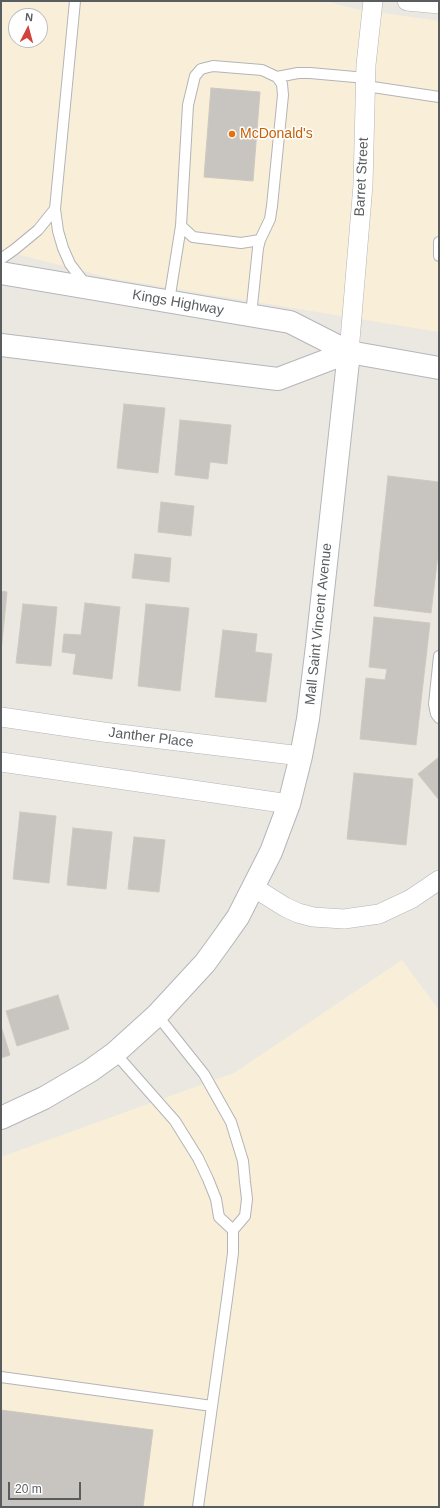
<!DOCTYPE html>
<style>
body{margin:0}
#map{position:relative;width:440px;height:1508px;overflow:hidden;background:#ebe8e1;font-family:Helvetica,sans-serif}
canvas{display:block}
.frame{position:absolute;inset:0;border:2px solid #5a5d60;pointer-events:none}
.north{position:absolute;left:8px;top:8px;width:40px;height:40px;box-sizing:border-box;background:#fff;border:1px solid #bdbebf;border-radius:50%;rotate:6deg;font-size:11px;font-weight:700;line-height:16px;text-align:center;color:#5a5d60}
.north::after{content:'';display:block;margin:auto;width:14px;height:18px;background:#d3413f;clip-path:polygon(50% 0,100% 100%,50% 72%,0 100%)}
.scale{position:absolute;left:8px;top:1482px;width:73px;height:18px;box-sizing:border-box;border:2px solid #5a5d60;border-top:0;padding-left:5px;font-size:12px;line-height:14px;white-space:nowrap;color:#5a5d60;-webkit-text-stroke:3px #fff;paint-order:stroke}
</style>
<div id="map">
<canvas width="440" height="1508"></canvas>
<div class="frame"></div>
<div class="north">N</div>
<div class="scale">20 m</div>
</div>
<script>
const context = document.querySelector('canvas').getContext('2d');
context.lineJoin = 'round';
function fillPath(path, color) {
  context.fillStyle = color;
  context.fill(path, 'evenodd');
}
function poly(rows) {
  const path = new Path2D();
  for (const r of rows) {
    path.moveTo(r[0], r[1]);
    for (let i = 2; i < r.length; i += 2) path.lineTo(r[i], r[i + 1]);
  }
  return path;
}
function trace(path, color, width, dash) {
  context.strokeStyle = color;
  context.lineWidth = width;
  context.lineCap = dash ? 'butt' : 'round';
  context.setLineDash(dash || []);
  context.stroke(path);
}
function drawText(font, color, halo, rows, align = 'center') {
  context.font = font + ' Helvetica,sans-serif';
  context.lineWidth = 3;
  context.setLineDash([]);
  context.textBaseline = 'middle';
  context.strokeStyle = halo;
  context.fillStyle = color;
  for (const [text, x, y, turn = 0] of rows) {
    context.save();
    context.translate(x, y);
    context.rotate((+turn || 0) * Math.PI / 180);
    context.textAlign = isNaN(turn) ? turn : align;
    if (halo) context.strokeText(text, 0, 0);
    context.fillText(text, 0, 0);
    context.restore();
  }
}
fillPath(poly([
 [1,1,326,1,355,9,439,21,439,332,110,278,1,250],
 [16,16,40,16,40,40,16,40],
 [402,960,439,1010,439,1507,1,1507,1,1157,234,1073]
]), '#f9efd8');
const building = poly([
 [211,88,260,92,253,181,204,177,211,88],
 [124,404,165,408,158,473,117,468,124,404],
 [180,420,231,425,227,464,210,462,208,479,175,475,180,420],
 [388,476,439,482,439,546,431,613,374,606,388,476],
 [161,502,194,506,191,536,158,532,161,502],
 [135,554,171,558,169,582,132,578,135,554],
 [1,591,7,592,1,652,1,591],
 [85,603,120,607,112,679,73,674,76,654,62,652,64,634,81,635,85,603],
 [23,604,57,607,51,666,16,663,23,604],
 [146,604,189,608,180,691,138,686,146,604],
 [374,617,430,623,416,745,360,739,366,678,385,680,387,669,369,667,374,617],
 [223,630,257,634,255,652,272,654,266,702,215,697,223,630],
 [439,757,439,800,418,774,439,757],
 [354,773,413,779,406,845,347,839,354,773],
 [20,812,56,816,49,883,13,879,20,812],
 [73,828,112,832,106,889,67,885,73,828],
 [134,837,165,840,159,892,128,889,134,837],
 [58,995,69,1029,17,1046,6,1011,58,995],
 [1,1026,10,1055,1,1058,1,1026],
 [1,1410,153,1430,143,1507,1,1507,1,1410]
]);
fillPath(building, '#c8c5c0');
trace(building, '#cec9c0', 1);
const lane = poly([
 [75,1,55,209,58,231,63,248,70,264,86,285],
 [277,77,298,73,310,73,366,78],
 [366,86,439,97],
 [181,226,193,237,241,243,260,240],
 [439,242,439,256],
 [1,259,15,249,38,230,55,209],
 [169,301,181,226,188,105,195,76,201,69,213,66,262,70,277,77,282,84,283,95,272,206,270,219,260,240,258,248,251,315],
 [439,656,434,704,436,714,439,718],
 [157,1015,204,1074,231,1122,243,1161,245,1182,247,1199,245,1216,233,1230,233,1253,227,1299,198,1507],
 [115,1053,175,1121,198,1158,208,1179,216,1199,219,1217,233,1230],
 [1,1377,212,1406]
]);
const street = poly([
 [407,1,439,4],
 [349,352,363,185,366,65,373,1],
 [1,717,103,732,301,756],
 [1,762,289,804],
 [253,887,285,907,298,913,313,917,344,919,379,914,411,899,439,880]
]);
const secondary = poly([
 [1,273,290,322,349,352,439,368],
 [1,345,278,379,349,352],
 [1,1118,44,1098,90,1071,115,1053,157,1015,205,963,221,941,238,917,271,852,289,804,301,756,308,719,317,646,349,352]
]);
trace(lane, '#b2b4b7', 12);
trace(street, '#b2b4b7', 20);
trace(secondary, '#b3b6ba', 24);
trace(lane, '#fff', 10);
trace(street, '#fff', 19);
trace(secondary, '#fff', 22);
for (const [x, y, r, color] of [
 [232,134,4,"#e8710a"]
]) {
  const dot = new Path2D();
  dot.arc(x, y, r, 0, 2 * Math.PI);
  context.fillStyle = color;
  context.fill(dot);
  trace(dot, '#fff', 1.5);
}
drawText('14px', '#c56008', '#fff', [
 ["McDonald's",240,134]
], 'left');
drawText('14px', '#5a5d60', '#fff', [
 ["Barret Street",362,177,-87],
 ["Kings Highway",178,303,10],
 ["Mall Saint Vincent Avenue",319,624,-84],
 ["Janther Place",151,738,7]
]);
</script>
